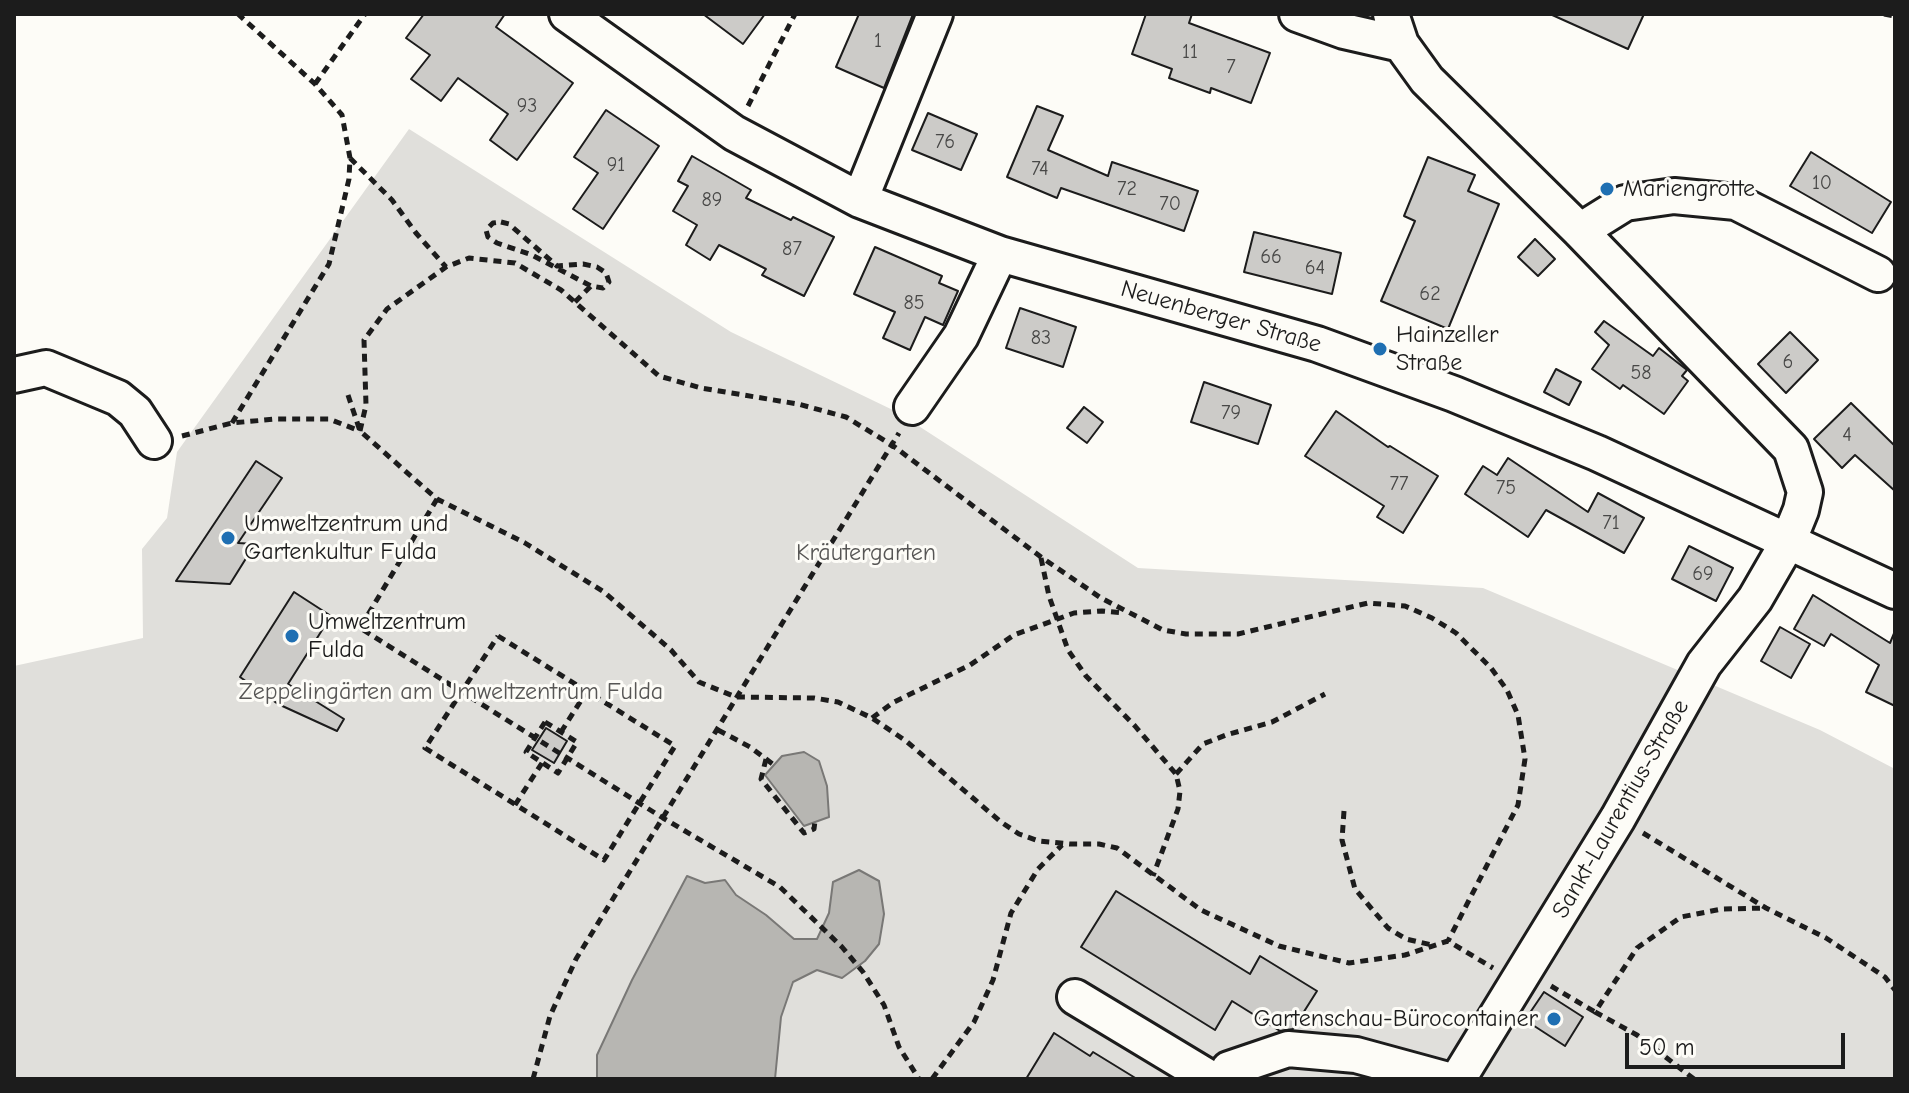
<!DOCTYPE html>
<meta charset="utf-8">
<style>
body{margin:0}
#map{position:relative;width:1909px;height:1093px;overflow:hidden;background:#fdfcf7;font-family:"Comic Neue",sans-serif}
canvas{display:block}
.frame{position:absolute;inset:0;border:16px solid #1c1c1c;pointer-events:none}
.scale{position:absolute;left:1625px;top:1033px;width:220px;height:36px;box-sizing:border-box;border:4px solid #1c1c1c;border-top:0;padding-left:10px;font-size:24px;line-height:28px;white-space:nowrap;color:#1c1c1c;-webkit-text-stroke:6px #fdfcf7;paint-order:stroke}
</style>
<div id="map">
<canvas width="1909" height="1093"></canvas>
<div class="frame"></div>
<div class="scale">50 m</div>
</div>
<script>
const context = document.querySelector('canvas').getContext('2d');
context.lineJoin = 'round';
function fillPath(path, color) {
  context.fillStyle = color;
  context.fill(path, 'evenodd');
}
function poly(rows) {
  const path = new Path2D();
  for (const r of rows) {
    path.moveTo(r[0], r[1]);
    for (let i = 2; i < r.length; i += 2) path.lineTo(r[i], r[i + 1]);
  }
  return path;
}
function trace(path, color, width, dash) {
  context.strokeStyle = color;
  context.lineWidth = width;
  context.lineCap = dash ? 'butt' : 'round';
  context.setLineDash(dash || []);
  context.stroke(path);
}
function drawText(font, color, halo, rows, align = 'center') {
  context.font = font + ' "Comic Neue",sans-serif';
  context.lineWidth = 6;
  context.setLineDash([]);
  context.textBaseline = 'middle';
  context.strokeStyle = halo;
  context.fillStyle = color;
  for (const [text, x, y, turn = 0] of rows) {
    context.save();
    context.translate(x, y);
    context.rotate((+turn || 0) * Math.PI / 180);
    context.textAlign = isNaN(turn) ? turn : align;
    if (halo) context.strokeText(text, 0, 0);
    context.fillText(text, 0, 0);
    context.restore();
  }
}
fillPath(poly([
 [409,129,731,332,897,412,1138,568,1483,588,1820,730,1895,769,1895,1079,14,1079,14,666,143,638,142,549,167,518,177,452]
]), '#e0dfdb');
const water = poly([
 [804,752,819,761,827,786,829,817,804,826,765,775,782,756,804,752],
 [859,870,879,881,884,914,879,944,865,961,842,978,817,970,793,982,781,1017,775,1079,597,1079,597,1055,632,980,687,876,705,883,725,880,736,895,766,915,794,939,817,939,829,913,833,882,859,870]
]);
fillPath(water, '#b7b6b2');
trace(water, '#797876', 2);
const building = poly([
 [424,14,505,14,496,27,573,83,517,160,490,140,508,114,458,78,441,101,411,79,430,55,406,38,424,14],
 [703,14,765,14,743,44,703,14],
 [859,14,913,14,884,88,836,67,859,14],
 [1146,14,1192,14,1189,23,1270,53,1251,103,1211,88,1210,93,1169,78,1172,69,1132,54,1146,14],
 [1550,14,1644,14,1628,49,1550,14],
 [1037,106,1063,116,1048,150,1108,176,1112,162,1198,191,1184,231,1061,188,1057,198,1007,177,1037,106],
 [606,110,659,146,603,229,573,209,598,173,574,157,606,110],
 [928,113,977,134,961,170,912,150,928,113],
 [1811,152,1891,202,1872,233,1790,186,1811,152],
 [692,156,751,190,746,198,791,220,793,217,834,237,804,296,762,275,766,269,719,245,710,260,686,245,697,225,673,211,688,186,678,181,692,156],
 [1428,157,1475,175,1468,191,1499,204,1448,329,1381,301,1415,221,1404,216,1428,157],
 [1254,232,1341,253,1332,294,1244,272,1254,232],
 [1535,239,1555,259,1538,276,1518,257,1535,239],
 [875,247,942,276,939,283,958,291,943,325,925,317,910,350,883,338,895,312,854,294,875,247],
 [1020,308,1076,327,1063,367,1006,348,1020,308],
 [1604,321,1653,356,1659,348,1687,370,1682,376,1688,381,1664,414,1623,385,1620,389,1592,369,1609,345,1595,332,1604,321],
 [1790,332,1818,360,1786,393,1758,364,1790,332],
 [1556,369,1581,382,1569,405,1544,392,1556,369],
 [1204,382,1271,405,1258,444,1191,422,1204,382],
 [1851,403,1895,446,1895,491,1855,455,1842,468,1814,439,1851,403],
 [1084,407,1103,422,1087,443,1067,428,1084,407],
 [1336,411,1388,447,1390,446,1438,476,1403,533,1377,517,1384,506,1305,456,1336,411],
 [1508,458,1588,512,1598,493,1644,518,1624,553,1546,510,1528,537,1465,494,1483,466,1497,475,1508,458],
 [256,461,282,478,238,543,255,544,230,584,176,581,256,461],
 [1689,546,1733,568,1716,601,1672,579,1689,546],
 [294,592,331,616,288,684,344,719,337,731,278,704,240,677,294,592],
 [1813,595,1890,643,1895,631,1895,706,1866,692,1879,665,1831,634,1824,646,1794,629,1813,595],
 [1780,627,1810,644,1791,678,1761,661,1780,627],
 [546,728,567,741,554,763,532,750,546,728],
 [1116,891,1250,974,1260,956,1317,991,1293,1029,1280,1031,1232,1001,1215,1030,1081,947,1116,891],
 [1544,992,1583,1017,1565,1046,1525,1020,1544,992],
 [1054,1033,1090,1056,1093,1052,1137,1079,1026,1079,1054,1033]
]);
fillPath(building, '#cccbc8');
trace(building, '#1c1c1c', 2);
const minor = poly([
 [567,14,734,133,860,200,1000,254,1317,344,1454,394,1597,453,1895,591],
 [1297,14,1344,31,1401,44],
 [1391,14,1401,44,1427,80,1580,231,1791,449,1805,492,1801,510,1788,542,1755,599,1704,664,1618,818,1458,1079],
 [860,200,935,14],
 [1580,231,1625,203,1674,196,1736,202,1878,274],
 [14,375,46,368,118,398,135,412,154,441],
 [912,407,961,336,1000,254],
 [1075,997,1211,1079],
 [1224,1079,1229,1069,1288,1049,1356,1055,1444,1079]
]);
trace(minor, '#1c1c1c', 40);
trace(poly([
 [1884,14,1895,16],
 [315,84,365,14],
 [748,106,795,14],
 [350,158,392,200,416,233,446,267],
 [501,222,509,224,557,266,583,264,597,267,606,273,609,282,603,288,591,286,532,255,497,243,488,237,486,230,493,223,501,222],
 [575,302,591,286],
 [348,395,360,431,437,499,525,543,604,592,671,650,699,682,736,697,814,698,838,702,872,718,906,741,1001,822,1019,834,1039,841,1070,844,1099,844,1117,848,1201,910,1279,946,1349,963,1405,955,1448,941,1493,968],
 [232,423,329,264,349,179,350,158,342,115,315,84,238,14],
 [360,431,366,405,364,340,387,309,446,267,469,258,515,263,561,290,659,376,701,388,798,404,846,417,892,445,1041,557,1101,598,1163,630,1186,634,1238,634,1368,603,1405,606,1432,618,1456,633,1491,668,1507,690,1518,715,1525,759,1518,805,1448,941],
 [182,436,232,423,276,419,329,419,360,431],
 [437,499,360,628,663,818,780,887,842,947,863,972,884,1005,899,1047,919,1079],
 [1041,558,1049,596,1068,650,1086,676,1135,726,1176,774,1180,791,1178,809,1153,876],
 [498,636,675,746,604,860,425,748,498,636],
 [872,718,894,702,970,665,1014,635,1074,613,1102,611,1124,613],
 [545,722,577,742,558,773,526,752,545,722],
 [718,730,750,747,774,765],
 [561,732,587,691],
 [766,759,761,779,804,833,814,829,815,821],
 [1176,774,1203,744,1226,735,1272,722,1325,694],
 [515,805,542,763],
 [1344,811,1342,840,1355,889,1388,928,1406,939,1432,945],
 [1643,833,1766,908,1826,938,1885,977,1895,990],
 [1551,986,1595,1012],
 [533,1079,550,1016,576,959,899,433],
 [932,1079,974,1022,993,980,1011,913,1038,869,1062,845],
 [1694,1079,1637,1035,1595,1012,1637,948,1681,917,1722,909,1766,908]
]), '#1c1c1c', 5, [8, 6]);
trace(minor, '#fdfcf7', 34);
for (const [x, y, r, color] of [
 [1607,189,8,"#1f6fb2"],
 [1380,349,8,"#1f6fb2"],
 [228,538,8,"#1f6fb2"],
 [292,636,8,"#1f6fb2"],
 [1554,1019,8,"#1f6fb2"]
]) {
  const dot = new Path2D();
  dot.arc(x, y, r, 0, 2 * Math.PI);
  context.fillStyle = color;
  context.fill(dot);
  trace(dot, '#fdfcf7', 3);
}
drawText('20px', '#484847', null, [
 ["1",878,41],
 ["11",1190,52],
 ["7",1231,67],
 ["93",527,106],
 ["76",945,142],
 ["91",616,165],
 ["74",1040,169],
 ["10",1822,183],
 ["72",1127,189],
 ["89",712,200],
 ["70",1170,204],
 ["87",792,249],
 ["66",1271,257],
 ["64",1315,268],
 ["62",1430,294],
 ["85",914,303],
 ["83",1041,338],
 ["6",1788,362],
 ["58",1641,373],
 ["79",1231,413],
 ["4",1847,435],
 ["77",1399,484],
 ["75",1506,488],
 ["71",1611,523],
 ["69",1703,574]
]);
drawText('24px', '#1c1c1c', '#fdfcf7', [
 ["Mariengrotte",1623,189],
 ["Hainzeller",1396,335],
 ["Straße",1396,363],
 ["Umweltzentrum und",244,524],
 ["Gartenkultur Fulda",244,552],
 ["Umweltzentrum",308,622],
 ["Fulda",308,650],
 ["Gartenschau-Bürocontainer",1538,1019,"right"]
], 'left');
drawText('24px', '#1c1c1c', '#fdfcf7', [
 ["Neuenberger Straße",1221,317,16],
 ["Sankt-Laurentius-Straße",1621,809,-60]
]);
drawText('24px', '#575655', '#fdfcf7', [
 ["Kräutergarten",866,553],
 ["Zeppelingärten am Umweltzentrum Fulda",451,692]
]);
</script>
